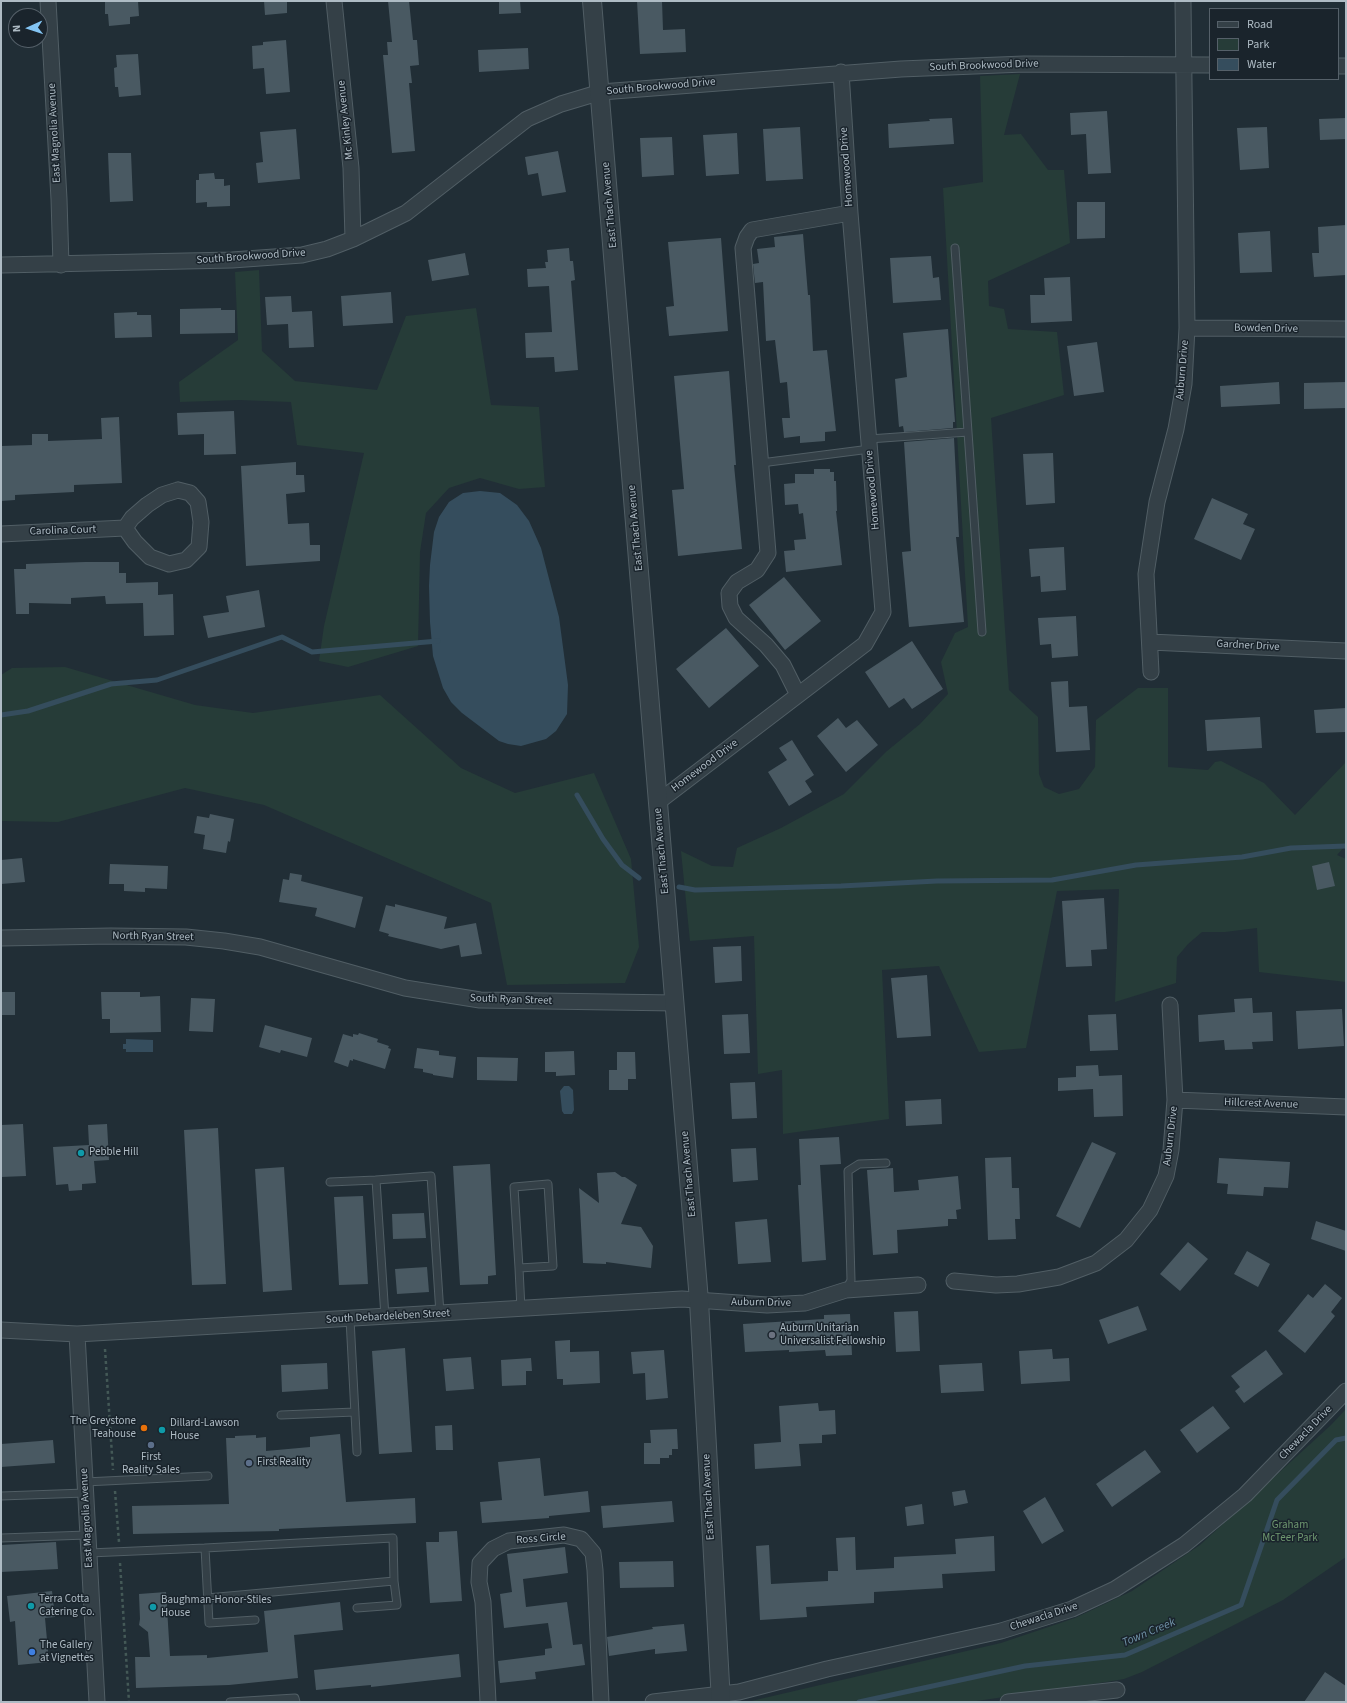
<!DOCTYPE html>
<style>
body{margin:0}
#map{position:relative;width:1347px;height:1703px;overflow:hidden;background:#212e36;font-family:"Source Sans 3",sans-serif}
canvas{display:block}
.frame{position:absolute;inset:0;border:2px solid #aebbc4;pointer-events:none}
.legend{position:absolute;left:1209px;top:8px;width:130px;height:72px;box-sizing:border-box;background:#1a242c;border:1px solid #556069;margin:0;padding:5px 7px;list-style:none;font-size:12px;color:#aebbc4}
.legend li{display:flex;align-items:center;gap:8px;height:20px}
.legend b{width:20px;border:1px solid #556069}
.north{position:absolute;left:8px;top:8px;width:40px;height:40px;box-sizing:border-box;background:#1a242c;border:1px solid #556069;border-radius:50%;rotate:267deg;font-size:11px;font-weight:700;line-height:16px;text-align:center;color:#aebbc4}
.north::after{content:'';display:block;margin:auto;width:14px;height:18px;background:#83c5f4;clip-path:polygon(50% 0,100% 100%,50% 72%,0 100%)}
</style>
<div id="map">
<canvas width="1347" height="1703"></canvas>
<div class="frame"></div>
<ul class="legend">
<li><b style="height:5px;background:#344047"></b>Road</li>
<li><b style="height:11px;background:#263c38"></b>Park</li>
<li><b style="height:11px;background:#354d5d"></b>Water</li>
</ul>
<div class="north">N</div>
</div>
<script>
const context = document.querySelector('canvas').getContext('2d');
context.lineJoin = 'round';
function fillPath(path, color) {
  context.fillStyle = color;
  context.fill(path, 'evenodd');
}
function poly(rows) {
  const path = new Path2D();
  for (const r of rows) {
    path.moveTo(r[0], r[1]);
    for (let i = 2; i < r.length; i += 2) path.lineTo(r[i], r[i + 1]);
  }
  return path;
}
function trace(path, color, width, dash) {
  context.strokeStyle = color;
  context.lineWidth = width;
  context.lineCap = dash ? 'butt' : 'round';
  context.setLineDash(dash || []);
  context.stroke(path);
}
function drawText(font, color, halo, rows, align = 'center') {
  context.font = font + ' "Source Sans 3",sans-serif';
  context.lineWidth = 3;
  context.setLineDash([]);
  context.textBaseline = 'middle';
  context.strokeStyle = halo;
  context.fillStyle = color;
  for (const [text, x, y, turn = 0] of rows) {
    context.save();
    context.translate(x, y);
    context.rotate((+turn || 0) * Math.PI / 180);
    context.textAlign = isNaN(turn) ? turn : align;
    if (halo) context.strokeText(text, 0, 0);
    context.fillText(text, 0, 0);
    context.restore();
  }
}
fillPath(poly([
 [1020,74,1004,135,1021,134,1048,170,1064,170,1070,243,988,281,989,306,1004,309,1008,329,1057,332,1064,395,991,418,1009,690,1038,717,1039,774,1044,787,1059,794,1079,789,1095,767,1096,720,1138,688,1168,688,1168,767,1208,770,1215,762,1221,761,1264,783,1295,815,1346,762,1346,845,1337,855,1346,859,1346,982,1259,972,1257,928,1225,932,1202,932,1188,944,1177,957,1176,983,1115,1002,1119,889,1057,891,1026,1048,979,1052,939,966,882,970,889,1119,783,1134,782,1070,758,1074,754,936,690,941,681,851,712,866,733,867,737,848,781,828,844,794,887,751,920,724,948,694,941,662,955,633,968,627,943,188,983,182,980,76],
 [259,270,262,351,295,381,377,390,406,316,476,308,491,405,539,407,545,487,519,489,480,478,449,488,426,513,420,552,418,646,348,667,319,661,324,626,364,453,297,445,291,402,239,400,180,402,179,382,238,340,235,272],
 [65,667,195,705,253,713,380,695,461,768,515,793,594,773,631,859,639,947,625,983,507,985,491,903,264,805,185,788,58,822,1,821,1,675,12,668],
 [1346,1409,1346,1557,1283,1600,1142,1672,1124,1679,1106,1682,970,1702,747,1702,1001,1643,1075,1618,1132,1591,1200,1545,1331,1425]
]), '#263c38');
fillPath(poly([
 [480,491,500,493,517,505,529,521,541,548,559,617,568,685,567,714,556,731,546,739,521,746,508,744,499,741,462,713,451,702,443,688,433,656,430,622,429,586,430,565,434,532,439,517,449,502,463,493],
 [126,1039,153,1040,153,1052,126,1052,126,1049,123,1049,123,1044,126,1044],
 [564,1086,569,1086,573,1090,574,1110,572,1114,564,1114,562,1111,560,1091]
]), '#354d5d');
trace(poly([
 [1,715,28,711,111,684,157,680,282,637,312,652,438,641],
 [577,795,603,839,622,865,639,878],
 [679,887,695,890,841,886,937,881,1052,880,1136,865,1242,857,1291,848,1346,846],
 [859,1702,1025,1666,1125,1655,1241,1605,1277,1500,1336,1440,1346,1438]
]), '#354d5d', 5);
fillPath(poly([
 [105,1,138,1,139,16,130,17,130,24,109,26,108,14,105,14],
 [264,1,287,1,287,13,265,15],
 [388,1,409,1,413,40,417,40,419,65,410,66,412,83,409,83,415,151,392,153,383,55,388,55,387,42,392,42],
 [499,1,520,1,521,13,499,14],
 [637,1,662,1,663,30,685,29,686,52,640,54],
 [286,40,290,92,266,94,264,68,253,69,252,46,263,45,263,42],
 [528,48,529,69,479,72,478,50],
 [138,54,141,95,119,97,118,87,115,87,114,68,117,67,116,55],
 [1107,111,1111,173,1088,174,1086,134,1071,135,1070,113],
 [952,118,954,144,889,148,888,124,930,121,929,119],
 [1346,118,1346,139,1320,140,1319,119],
 [800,127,803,179,766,181,763,129],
 [1267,127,1269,168,1240,170,1237,128],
 [296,129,300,179,258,183,256,163,263,162,260,132],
 [737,133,739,174,706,176,703,135],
 [672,137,674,175,642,177,640,138],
 [558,151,566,192,542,196,538,173,528,175,525,157],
 [108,153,131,153,133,201,110,202],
 [214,173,215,179,224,179,224,186,230,185,230,206,207,207,207,202,196,203,196,180,199,180,199,174],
 [1077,202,1105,202,1105,238,1077,239],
 [1346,225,1346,275,1314,277,1312,253,1319,253,1318,227],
 [1270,231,1272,272,1240,273,1238,233],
 [803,234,808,295,810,295,813,351,827,350,836,431,825,432,825,441,800,443,800,436,784,438,782,418,790,418,787,382,780,383,775,340,766,341,763,282,755,283,753,264,759,263,757,249,775,247,774,237],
 [721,238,728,331,669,336,666,307,674,306,668,242],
 [569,248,570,261,573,261,575,280,571,281,578,370,555,372,554,357,526,358,525,333,552,332,549,286,528,287,527,269,546,268,545,262,548,262,547,250],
 [465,253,469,275,432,281,428,260],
 [931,256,933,278,939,277,941,300,893,303,890,258],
 [1070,277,1072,321,1031,323,1030,295,1045,295,1044,278],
 [391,292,393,323,343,326,341,296],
 [291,296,292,312,312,311,314,347,289,348,288,324,267,325,265,297],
 [221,308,221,310,235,310,235,333,180,334,180,309],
 [137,312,137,315,151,315,152,337,115,338,114,313],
 [948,329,955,422,953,422,953,428,904,432,903,426,899,427,895,379,907,377,903,333],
 [1097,342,1104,392,1074,396,1067,346],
 [729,371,736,465,734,465,742,549,678,556,672,490,684,489,674,376],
 [1279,382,1280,404,1221,407,1220,386],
 [1346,382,1346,408,1304,409,1304,383],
 [234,411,236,454,204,455,204,434,178,435,177,413],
 [119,417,122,483,74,485,74,492,15,495,15,500,1,501,1,446,32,445,32,434,48,434,48,441,102,439,101,418],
 [954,438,959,537,956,537,964,622,909,627,902,552,911,551,904,442],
 [1053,453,1055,503,1026,505,1023,454],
 [296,462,296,475,304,475,305,492,286,494,288,524,309,523,310,545,320,545,320,561,246,566,241,466],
 [814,469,830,469,830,472,834,472,834,481,836,481,837,511,836,511,842,565,786,572,784,551,795,550,794,540,806,539,803,513,799,514,798,504,785,505,784,484,795,483,795,474,814,474],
 [1212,498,1248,514,1243,524,1255,529,1241,560,1194,539],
 [1064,547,1066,590,1041,592,1040,576,1031,577,1029,549],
 [85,562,119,562,119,573,126,573,126,583,158,582,158,595,173,594,174,635,144,636,143,603,106,604,105,596,71,598,71,604,29,603,29,614,16,614,14,569,26,569,26,564],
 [784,577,821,621,785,650,749,605],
 [259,590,265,627,208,638,203,616,229,612,226,596],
 [1076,616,1078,656,1052,658,1051,644,1040,645,1038,618],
 [726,628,759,666,709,708,676,669],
 [912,641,943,689,912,709,904,698,889,708,865,672],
 [1068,681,1069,707,1087,706,1090,750,1056,752,1051,682],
 [1346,708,1346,732,1316,733,1314,710],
 [1260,717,1262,748,1207,751,1205,720],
 [838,718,846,728,857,720,878,745,846,772,817,736],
 [792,740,814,775,805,781,812,792,789,806,768,772,787,760,779,748],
 [210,814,234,819,230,842,228,841,226,853,203,849,205,835,194,833,197,816,209,818],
 [22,858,25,882,1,884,1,860],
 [1329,862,1335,886,1317,890,1312,866],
 [110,864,168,866,167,889,145,888,145,892,124,891,124,884,109,884],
 [290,873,302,875,301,881,363,897,355,928,315,916,317,908,279,902,283,879,289,880],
 [1104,898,1107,949,1091,950,1092,966,1066,967,1062,901],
 [395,904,447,917,444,929,476,923,482,954,461,957,459,945,441,949,388,936,389,934,379,931,386,905,395,907],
 [741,946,742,981,715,983,713,947],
 [927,975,931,1036,897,1038,891,978],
 [1,992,15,992,15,1015,1,1015],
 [101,992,140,992,140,997,160,996,161,1032,110,1033,110,1019,102,1019],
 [191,998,215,999,213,1032,189,1031],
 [1252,998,1253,1013,1272,1012,1273,1041,1252,1042,1253,1049,1225,1050,1224,1040,1199,1042,1198,1015,1235,1012,1234,999],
 [1342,1009,1344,1046,1298,1049,1296,1011],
 [748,1014,750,1053,724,1054,722,1015],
 [1116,1014,1118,1050,1090,1051,1088,1015],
 [265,1025,312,1038,307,1057,281,1050,280,1053,259,1047],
 [359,1033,378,1039,377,1042,389,1046,388,1048,391,1049,385,1069,353,1059,353,1061,350,1060,348,1067,334,1062,343,1034,353,1037,353,1034,358,1035],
 [417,1048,439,1051,439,1055,456,1057,453,1078,433,1075,433,1074,423,1072,423,1069,414,1068],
 [574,1051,575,1075,556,1076,556,1072,545,1072,545,1052],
 [617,1052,635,1052,636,1079,628,1079,628,1090,609,1090,609,1070,617,1070],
 [477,1057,518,1058,517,1081,477,1080],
 [1098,1065,1099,1076,1122,1075,1123,1116,1094,1117,1093,1089,1058,1091,1058,1078,1076,1077,1076,1066],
 [755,1082,757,1118,732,1119,730,1083],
 [941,1099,942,1124,906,1126,905,1101],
 [23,1124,26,1176,1,1177,1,1125],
 [107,1124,109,1160,94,1161,96,1183,82,1184,82,1190,69,1191,68,1184,56,1185,53,1147,89,1145,88,1125],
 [218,1128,226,1284,192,1285,184,1130],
 [839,1137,841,1164,820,1165,826,1260,802,1262,798,1185,801,1185,799,1139],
 [1092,1142,1116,1153,1080,1228,1056,1216],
 [756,1148,758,1180,733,1182,731,1149],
 [1011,1157,1012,1188,1019,1188,1020,1219,1015,1219,1016,1239,988,1240,985,1158],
 [1219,1158,1290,1162,1288,1188,1264,1187,1263,1196,1227,1194,1228,1184,1217,1183],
 [490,1164,496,1275,488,1276,488,1284,460,1285,453,1166],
 [284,1167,292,1290,263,1292,255,1169],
 [893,1168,894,1192,919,1190,918,1180,958,1176,961,1209,956,1210,957,1219,948,1219,948,1226,897,1230,898,1253,873,1255,867,1170],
 [615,1172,622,1177,625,1177,637,1185,621,1224,641,1227,653,1246,651,1268,606,1262,606,1264,583,1263,579,1188,599,1203,597,1173],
 [363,1196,368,1284,339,1285,334,1197],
 [424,1213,426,1238,393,1239,392,1214],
 [767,1219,771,1262,738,1264,735,1222],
 [1316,1221,1346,1231,1346,1251,1311,1239],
 [1188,1242,1208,1259,1180,1291,1160,1274],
 [1247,1251,1270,1264,1258,1287,1234,1274],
 [427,1267,429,1292,397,1294,395,1269],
 [1325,1284,1342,1298,1331,1312,1335,1316,1305,1353,1278,1331,1308,1294,1313,1298],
 [1138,1306,1147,1330,1108,1344,1099,1320],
 [918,1311,920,1351,896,1352,894,1312],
 [850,1314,852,1355,826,1356,825,1350,789,1352,789,1350,745,1352,743,1324,824,1319,824,1315],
 [570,1340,570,1352,599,1351,600,1383,563,1385,563,1379,557,1379,555,1341],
 [405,1348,412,1452,379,1454,372,1351],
 [1052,1349,1053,1359,1069,1358,1070,1381,1021,1384,1019,1351],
 [664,1350,668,1398,646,1400,645,1373,633,1374,631,1352],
 [1266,1350,1283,1374,1244,1403,1235,1391,1240,1387,1231,1376],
 [471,1357,474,1389,446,1391,443,1359],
 [531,1358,532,1371,526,1371,526,1385,502,1386,501,1360],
 [327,1363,328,1389,282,1392,281,1365],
 [982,1363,984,1391,941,1393,939,1365],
 [818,1403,819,1411,835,1410,836,1434,822,1435,822,1443,799,1444,801,1466,755,1469,754,1444,781,1442,779,1406],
 [1213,1406,1230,1428,1197,1453,1180,1430],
 [452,1425,453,1450,436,1450,435,1426],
 [677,1429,678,1449,672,1449,672,1455,669,1455,669,1458,660,1458,660,1464,644,1464,644,1443,651,1443,650,1430],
 [340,1434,346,1502,415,1498,416,1523,279,1529,279,1531,133,1534,132,1506,229,1504,226,1438,235,1438,235,1436,256,1435,256,1438,266,1437,266,1451,310,1447,310,1437],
 [53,1440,55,1463,1,1467,1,1444],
 [1145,1450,1161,1472,1112,1507,1096,1484],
 [540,1458,544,1496,588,1491,590,1512,549,1516,549,1518,482,1523,480,1502,502,1500,498,1462],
 [965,1490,968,1503,954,1506,952,1492],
 [1045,1497,1064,1531,1042,1544,1023,1511],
 [672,1501,674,1522,603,1528,601,1506],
 [922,1504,924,1524,907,1526,905,1507],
 [457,1531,462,1601,430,1603,426,1542,439,1542,439,1532],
 [994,1536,995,1571,942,1574,943,1588,874,1592,874,1603,806,1607,807,1617,760,1620,756,1546,769,1545,771,1584,828,1581,828,1571,838,1571,836,1538,855,1537,856,1570,894,1568,894,1557,956,1554,955,1539],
 [56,1542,58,1569,1,1572,1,1545],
 [565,1547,568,1573,523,1579,526,1607,567,1602,573,1645,582,1644,585,1665,535,1672,536,1679,500,1683,498,1661,545,1655,545,1649,552,1648,548,1623,504,1628,500,1594,512,1592,507,1554],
 [673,1561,674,1587,620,1588,619,1562],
 [52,1591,55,1617,45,1618,49,1662,18,1665,15,1621,10,1622,7,1596],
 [166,1592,170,1656,207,1655,207,1658,268,1652,264,1611,340,1602,343,1630,294,1635,298,1678,229,1685,136,1688,135,1657,150,1657,148,1632,139,1625,140,1619,139,1594],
 [684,1624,687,1651,655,1654,655,1649,609,1656,607,1637,653,1629,652,1627],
 [459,1654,461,1677,371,1687,371,1685,316,1690,314,1670],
 [1325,1672,1346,1686,1346,1702,1304,1702]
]), '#495962');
const service = poly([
 [968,432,982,632],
 [869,439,968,432,955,248],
 [761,463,870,449],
 [330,1182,376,1180],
 [519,1268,553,1266,548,1184,514,1187,519,1268,521,1309],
 [846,1290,851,1280,848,1171,859,1164,886,1163],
 [385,1317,376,1180,431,1176,440,1314],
 [350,1319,357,1452],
 [281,1415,355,1412],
 [85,1482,208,1476],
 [1,1496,85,1493],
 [1,1538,87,1535],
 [205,1548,393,1538,394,1581,397,1605,357,1608],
 [89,1553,205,1548,209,1623,255,1620],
 [207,1598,394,1581],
 [230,1702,295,1698,296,1702]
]);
const minor = poly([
 [48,1,59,199,61,265],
 [334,1,351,168,353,239],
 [1338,66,1346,66],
 [1,265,232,260,302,255,327,249,353,239,406,213,527,119,561,104,601,92,901,69,1024,64,1210,65],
 [1187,328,1346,329],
 [178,490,190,493,198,502,201,522,199,547,186,560,169,564,150,557,135,542,125,528,132,518,147,505,162,495,178,490],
 [1,534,125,528],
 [1150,642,1346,651],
 [1151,672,1146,574,1157,502,1176,429,1184,384,1187,328,1183,1],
 [798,695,783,665,766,645,736,618,730,606,729,593,737,582,757,570,768,553,743,248,747,237,752,230,850,213],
 [658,802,865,644,883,612,850,213,841,72],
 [1,938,111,936,186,937,224,941,260,947,405,988,480,1000,675,1003],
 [1175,1100,1346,1107],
 [954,1281,996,1285,1018,1284,1059,1277,1096,1263,1126,1240,1150,1210,1166,1176,1171,1150,1175,1100,1170,1005],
 [1,1330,77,1334,682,1299,767,1305,805,1303,846,1290,918,1285],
 [77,1334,97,1702],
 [488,1702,483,1602,479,1582,480,1563,493,1549,509,1541,564,1535,581,1539,593,1553,595,1570,601,1702],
 [653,1702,739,1692,827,1669,1001,1631,1072,1609,1115,1589,1184,1545,1245,1495,1346,1391],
 [1008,1702,1117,1690]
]);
const tertiary = poly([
 [592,1,699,1301,721,1702]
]);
trace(service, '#515e65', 9);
trace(minor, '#515e65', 17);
trace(tertiary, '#515e65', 20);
trace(poly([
 [105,1349,113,1470],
 [115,1491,119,1542],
 [120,1563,129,1702]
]), '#445957', 2.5, [3, 3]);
trace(service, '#344047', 7);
trace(minor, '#344047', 15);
trace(tertiary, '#344047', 18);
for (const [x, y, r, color] of [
 [81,1153,4,"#0f9aa8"],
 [772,1335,4,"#6b7280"],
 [144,1428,4,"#e8710a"],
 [162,1430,4,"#0f9aa8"],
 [151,1445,4,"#5c6f8a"],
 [249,1463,4,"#5c6f8a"],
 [31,1606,4,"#0f9aa8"],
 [153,1607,4,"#0f9aa8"],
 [32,1652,4,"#3f7fe0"]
]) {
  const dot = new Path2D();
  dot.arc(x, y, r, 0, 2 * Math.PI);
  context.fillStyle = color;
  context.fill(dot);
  trace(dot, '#1a242c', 1.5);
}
drawText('11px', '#aebbc4', '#1a242c', [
 ["South Brookwood Drive",984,66,-2],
 ["South Brookwood Drive",661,87,-5],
 ["Mc Kinley Avenue",346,120,-96],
 ["East Magnolia Avenue",55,133,-93],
 ["Homewood Drive",847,167,-94],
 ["East Thach Avenue",610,205,-95],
 ["South Brookwood Drive",251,257,-4],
 ["Bowden Drive",1266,329,1],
 ["Auburn Drive",1183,370,-85],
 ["Homewood Drive",873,490,-95],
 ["East Thach Avenue",636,528,-95],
 ["Carolina Court",63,531,-2],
 ["Gardner Drive",1248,646,3],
 ["Homewood Drive",705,766,-37],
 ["East Thach Avenue",662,851,-95],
 ["North Ryan Street",153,937,1],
 ["South Ryan Street",511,1000,2],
 ["Hillcrest Avenue",1261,1104,2],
 ["Auburn Drive",1171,1136,-83],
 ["East Thach Avenue",689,1174,-95],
 ["Auburn Drive",761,1303,1],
 ["South Debardeleben Street",388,1317,-3],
 ["Chewacla Drive",1306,1433,-46],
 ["East Thach Avenue",709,1497,-93],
 ["East Magnolia Avenue",87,1518,-93],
 ["Ross Circle",541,1539,-4],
 ["Chewacla Drive",1044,1617,-18]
]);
drawText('11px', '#aebbc4', '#1a242c', [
 ["Pebble Hill",89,1153],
 ["Auburn Unitarian",780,1329],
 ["Universalist Fellowship",780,1342],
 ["The Greystone",136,1422,"right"],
 ["Teahouse",136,1435,"right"],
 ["Dillard-Lawson",170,1424],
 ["House",170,1437],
 ["First",151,1458,"center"],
 ["Reality Sales",151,1471,"center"],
 ["First Reality",257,1463],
 ["Terra Cotta",39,1600],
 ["Catering Co.",39,1613],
 ["Baughman-Honor-Stiles",161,1601],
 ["House",161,1614],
 ["The Gallery",40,1646],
 ["at Vignettes",40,1659]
], 'left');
drawText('11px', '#6f9870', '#1a242c', [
 ["Graham",1290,1526],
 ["McTeer Park",1290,1539]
]);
drawText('italic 12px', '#7092a7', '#1a242c', [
 ["Town Creek",1149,1633,-23]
]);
</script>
